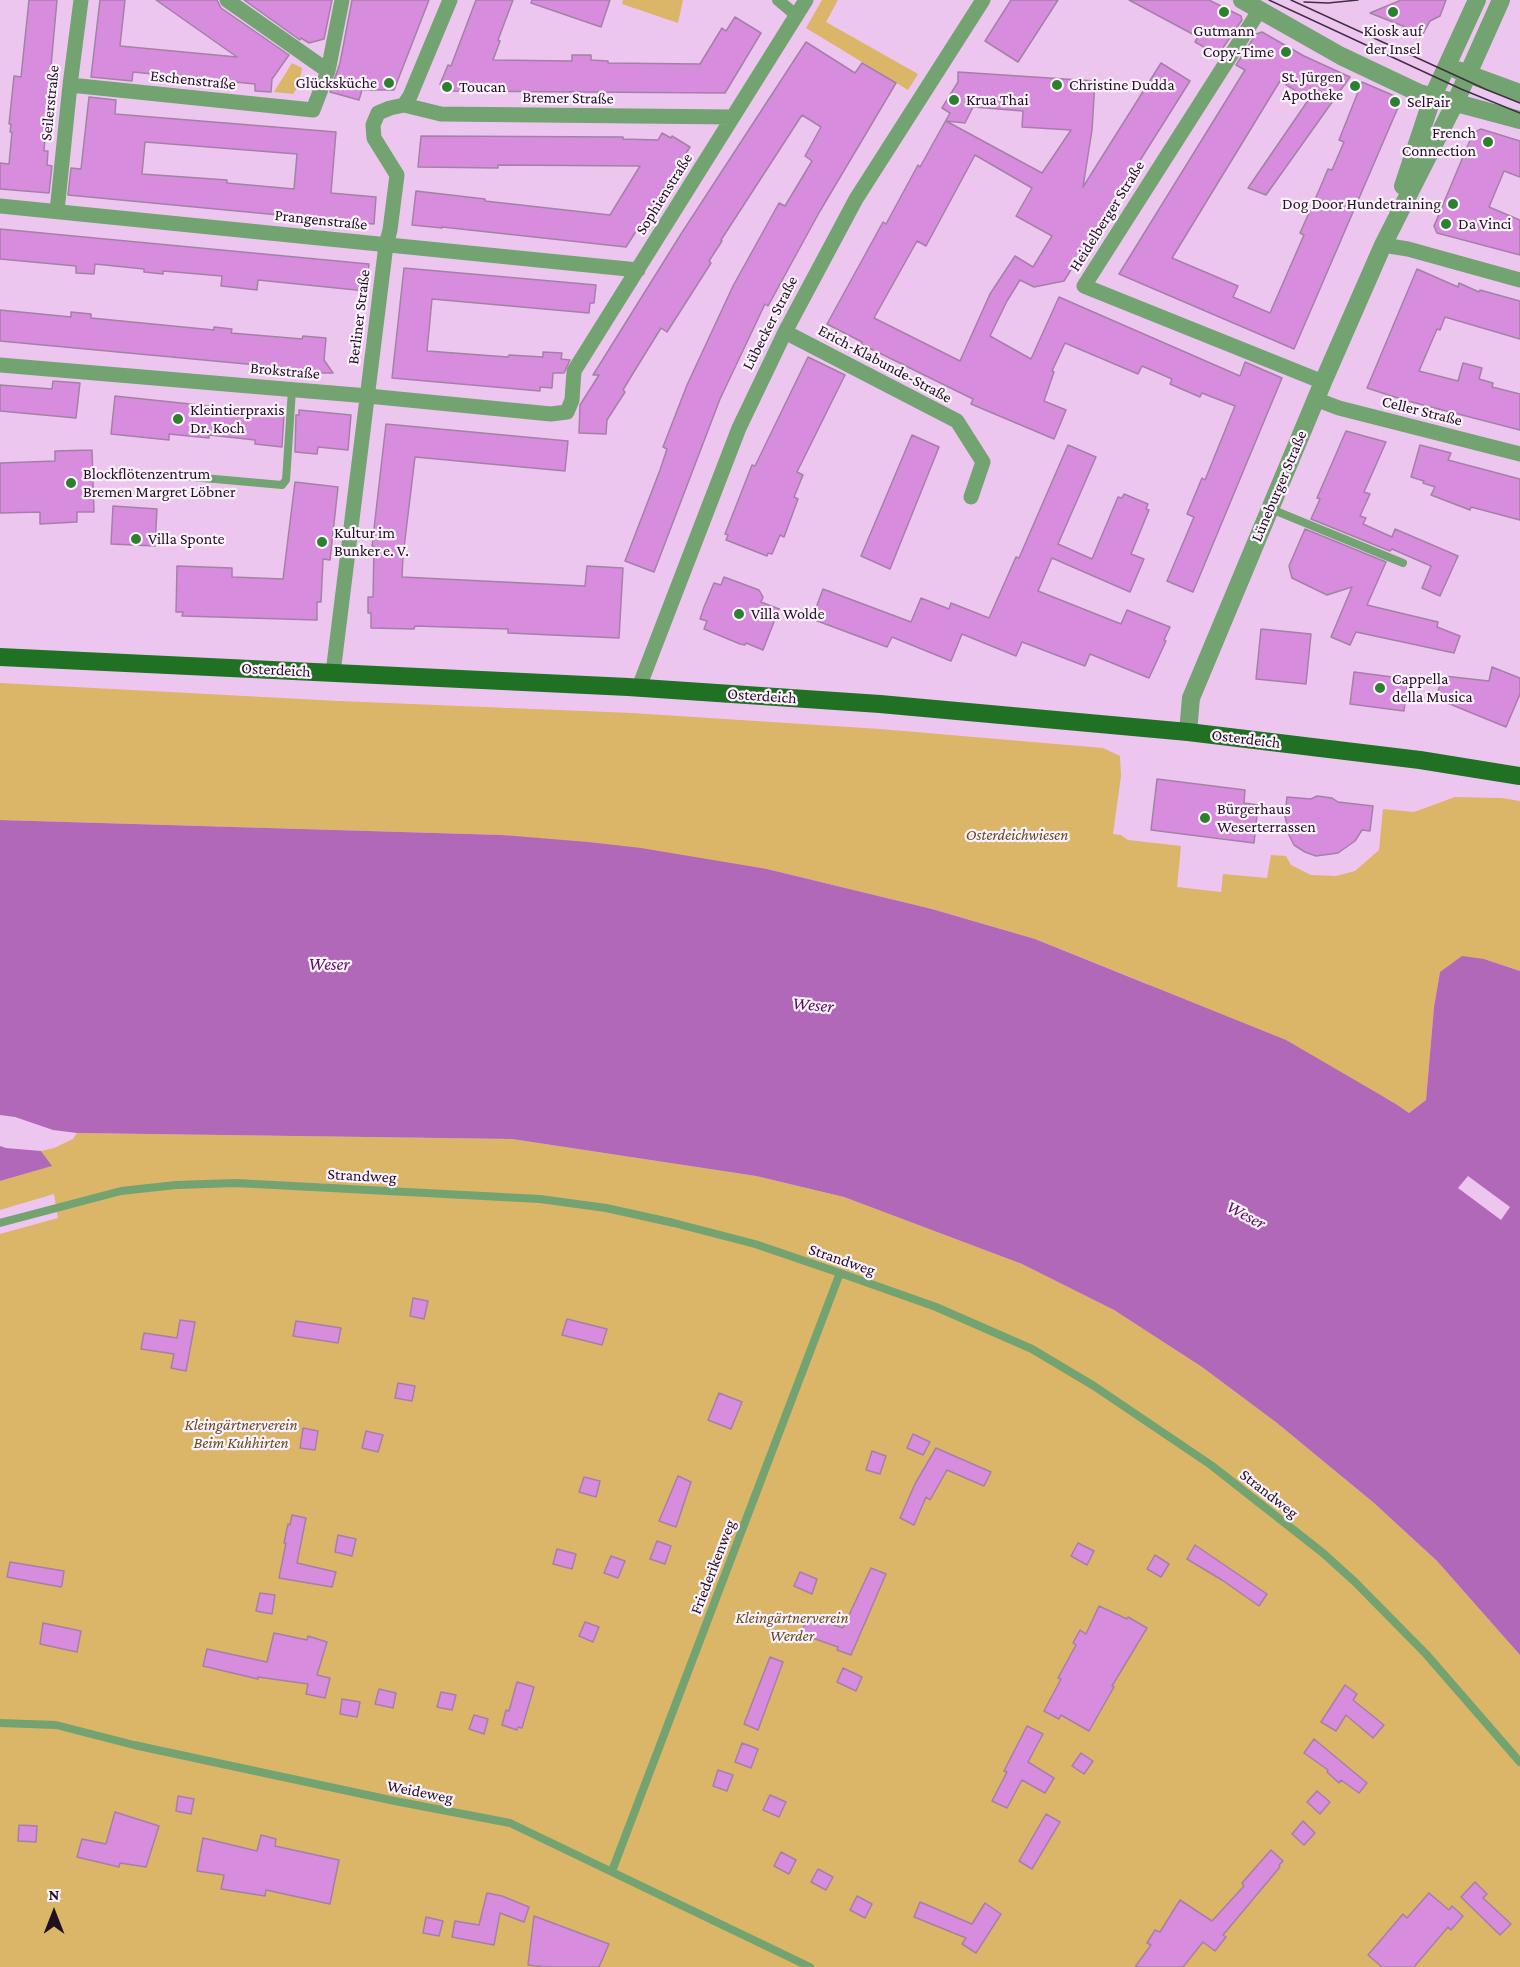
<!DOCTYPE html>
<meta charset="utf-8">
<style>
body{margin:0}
#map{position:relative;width:1520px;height:1967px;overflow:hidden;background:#edc6f0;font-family:"Crimson Pro",serif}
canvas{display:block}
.north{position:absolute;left:24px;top:1883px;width:60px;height:60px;-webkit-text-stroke:4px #fef2ff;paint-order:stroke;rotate:0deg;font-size:16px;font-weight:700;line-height:24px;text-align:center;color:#1f1120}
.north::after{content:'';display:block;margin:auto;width:21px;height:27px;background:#1f1120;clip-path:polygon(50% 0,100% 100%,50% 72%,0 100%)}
</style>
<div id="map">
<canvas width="1520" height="1967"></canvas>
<div class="north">N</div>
</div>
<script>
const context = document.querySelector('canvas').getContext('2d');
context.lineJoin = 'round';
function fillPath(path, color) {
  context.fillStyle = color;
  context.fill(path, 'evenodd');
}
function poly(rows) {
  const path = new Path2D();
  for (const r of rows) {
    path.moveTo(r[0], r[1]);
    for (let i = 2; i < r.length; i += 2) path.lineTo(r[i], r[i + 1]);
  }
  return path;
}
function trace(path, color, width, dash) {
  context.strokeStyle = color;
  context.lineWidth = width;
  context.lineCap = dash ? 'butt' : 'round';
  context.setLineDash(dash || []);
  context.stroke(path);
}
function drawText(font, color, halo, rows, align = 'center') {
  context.font = font + ' "Crimson Pro",serif';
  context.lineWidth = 4.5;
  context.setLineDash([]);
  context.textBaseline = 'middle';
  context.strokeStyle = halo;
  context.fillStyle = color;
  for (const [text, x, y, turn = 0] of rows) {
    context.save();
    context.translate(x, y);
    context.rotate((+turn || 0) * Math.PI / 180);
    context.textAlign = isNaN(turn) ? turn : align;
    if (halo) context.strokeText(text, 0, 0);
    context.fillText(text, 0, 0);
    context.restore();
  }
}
fillPath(poly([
 [623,0,683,0,678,23,622,4],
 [822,0,838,0,826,22,918,74,908,90,806,28],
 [292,63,302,68,299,85,293,94,274,92],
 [0,683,339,701,632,713,880,729,1103,748,1120,756,1121,776,1113,834,1121,835,1128,840,1181,846,1177,887,1221,892,1223,874,1267,878,1271,855,1286,856,1291,865,1311,875,1336,876,1355,871,1379,850,1383,809,1414,812,1455,797,1502,798,1520,801,1520,971,1484,959,1440,972,1434,1007,1426,1100,1409,1113,1390,1100,1145,983,1035,939,932,909,767,869,502,835,0,820],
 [77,1133,512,1139,756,1176,844,1197,1022,1264,1114,1310,1202,1367,1277,1423,1374,1503,1437,1561,1520,1655,1520,1967,0,1967,0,1234,58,1218,54,1194,0,1210,0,1181,51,1166,41,1151,54,1148,73,1139]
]), '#dbb568');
fillPath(poly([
 [0,820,502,835,588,842,641,848,767,869,932,909,1035,939,1286,1040,1396,1104,1409,1113,1426,1100,1434,1007,1440,972,1462,956,1484,959,1520,971,1520,1655,1437,1561,1374,1503,1277,1423,1202,1367,1114,1310,1022,1264,844,1197,756,1176,512,1139,77,1133,53,1130,15,1117,0,1115],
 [0,1146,6,1148,41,1151,52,1166,0,1181]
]), '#b168b8');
fillPath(poly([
 [1468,1176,1510,1207,1501,1220,1458,1188]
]), '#edc6f0');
const building = poly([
 [29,0,57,0,50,77,53,77,52,100,50,114,47,114,44,151,48,151,47,165,52,166,49,193,0,189,0,163,9,164,12,132,10,132,11,124,9,124,14,76,21,77,29,0],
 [100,0,125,0,120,46,237,57,156,0,217,0,221,8,289,55,272,79,271,92,255,91,255,84,133,72,132,81,91,77,100,0],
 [244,0,332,0,324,39,309,43,301,38,300,40,244,0],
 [352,0,429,0,394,90,362,90,359,100,330,92,340,63,352,0],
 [476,0,513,0,498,40,500,41,493,60,572,61,572,55,591,55,591,60,608,61,608,63,700,64,722,28,726,31,735,17,761,33,725,93,445,91,440,84,448,65,451,66,476,0],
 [532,0,610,0,601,27,531,3,532,0],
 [1011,0,1058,0,1018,62,985,41,1011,0],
 [1129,0,1209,0,1241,16,1242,20,1218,55,1195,42,1198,37,1129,0],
 [1401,0,1446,0,1440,16,1430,21,1423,34,1370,13,1401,0],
 [1262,32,1304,56,1350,77,1266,195,1248,188,1309,99,1280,81,1172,258,1238,286,1233,297,1270,313,1304,235,1300,233,1320,188,1328,169,1332,170,1344,142,1339,140,1362,82,1397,97,1400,103,1294,349,1119,274,1245,70,1236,65,1256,34,1262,32],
 [806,42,855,73,862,63,896,83,820,211,768,306,765,304,720,399,654,572,625,561,660,470,667,449,663,447,687,385,733,286,779,203,785,206,812,161,805,156,821,127,802,115,721,240,722,241,709,261,711,263,667,332,661,328,632,375,623,390,625,392,607,420,606,434,579,433,580,405,599,375,593,375,681,234,806,42],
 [1161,63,1190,81,1064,281,1034,287,1020,280,1007,301,990,336,1031,359,1059,297,1240,376,1245,362,1282,378,1193,592,1167,581,1194,517,1187,514,1202,478,1205,480,1235,406,1202,393,1200,397,1170,384,1172,379,1142,366,1138,374,1065,343,1052,371,1054,372,1044,401,1066,410,1054,439,971,404,973,399,861,344,862,342,827,324,883,222,886,224,918,165,920,167,950,113,942,108,958,82,958,72,1095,81,1092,130,1083,187,1161,63],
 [973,107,1023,111,1022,127,1071,130,1042,173,946,121,965,123,973,107],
 [975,155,1032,188,1016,216,1052,236,1033,267,1015,256,990,294,960,361,874,318,917,241,926,246,975,155],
 [89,97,116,100,115,114,336,132,331,193,376,197,374,224,68,195,71,168,81,169,89,97],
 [145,142,297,154,294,189,227,183,227,180,142,174,145,142],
 [1481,129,1520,141,1520,177,1504,171,1489,207,1520,220,1520,255,1437,233,1434,226,1473,133,1481,129],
 [662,133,671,138,672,136,690,147,626,247,442,227,442,228,412,225,416,191,485,199,485,201,610,215,640,166,498,165,498,168,418,167,421,136,623,137,623,139,658,140,662,133],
 [0,229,369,264,366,291,258,280,257,290,231,287,221,286,222,276,163,271,163,274,144,272,144,269,95,264,94,274,76,273,76,266,0,259,0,229],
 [404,268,596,285,594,303,590,303,589,313,432,299,427,351,508,357,509,355,543,357,543,352,562,353,561,359,570,360,564,373,553,373,552,388,540,387,540,391,392,378,404,268],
 [1417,269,1458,287,1459,283,1479,292,1480,290,1520,301,1520,339,1445,317,1440,330,1437,329,1419,371,1458,381,1463,363,1482,368,1479,379,1493,383,1492,387,1520,394,1520,430,1404,400,1367,388,1417,269],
 [0,310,71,317,71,312,91,314,91,318,214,330,214,327,232,329,231,333,302,339,303,336,326,338,324,360,333,373,311,373,311,371,300,369,0,341,0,310],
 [808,357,845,375,797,472,803,475,794,497,798,499,784,537,780,535,772,554,768,553,767,556,726,540,728,535,725,534,752,465,755,466,808,357],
 [53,381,80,383,76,418,0,411,0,385,52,389,53,381],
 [115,396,284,414,282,447,255,444,255,440,209,435,209,438,169,434,169,440,111,434,115,396],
 [299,410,351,415,348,450,318,447,317,454,295,452,296,415,299,415,299,410],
 [386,424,568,441,565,471,415,457,403,556,402,577,585,586,587,566,623,568,619,638,508,633,508,629,415,626,414,629,371,628,371,613,368,613,368,597,373,597,374,547,372,546,386,424],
 [1346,431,1386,442,1364,492,1370,494,1360,516,1366,518,1363,524,1392,537,1395,529,1458,556,1440,596,1422,588,1431,566,1392,549,1390,551,1311,519,1320,499,1317,498,1346,431],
 [912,435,939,447,890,569,861,556,912,435],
 [1068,445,1096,457,1058,544,1092,559,1118,497,1122,498,1124,494,1148,504,1146,509,1149,510,1131,554,1144,559,1130,592,1052,558,1038,591,1121,624,1127,610,1170,627,1164,640,1166,641,1149,678,1090,654,1085,666,1022,642,1016,656,962,634,951,661,892,637,887,647,812,619,823,589,911,622,921,598,949,609,951,603,989,618,1016,557,1019,558,1068,445],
 [1420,445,1451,453,1448,460,1520,479,1520,520,1471,507,1470,510,1431,495,1435,487,1423,483,1424,481,1411,477,1420,445],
 [92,450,94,512,77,512,77,522,40,524,40,512,0,513,0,463,55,461,55,451,92,450],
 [295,482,338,487,330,560,323,559,321,602,317,602,317,620,182,616,183,612,176,612,177,566,232,568,232,577,283,579,295,482],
 [113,506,157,509,155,546,111,544,113,506],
 [1305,529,1386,562,1367,605,1438,622,1437,627,1460,636,1454,653,1356,632,1350,645,1331,637,1352,587,1327,595,1292,578,1289,566,1305,529],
 [724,577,759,590,763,597,761,602,779,609,763,650,746,643,745,645,740,644,704,629,707,621,700,619,704,607,714,583,721,585,724,577],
 [1261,629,1311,634,1306,684,1256,679,1261,629],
 [1492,667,1520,678,1520,694,1506,727,1435,698,1444,676,1489,681,1492,667],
 [1354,672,1408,679,1404,711,1350,704,1354,672],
 [1157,779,1245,790,1244,803,1258,805,1254,843,1151,830,1157,779],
 [1317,796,1332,798,1338,802,1373,806,1370,831,1362,830,1355,841,1338,853,1316,856,1305,852,1294,845,1289,835,1285,816,1287,797,1311,799,1317,796],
 [413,1298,428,1301,424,1319,410,1316,413,1298],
 [567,1319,607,1329,602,1345,562,1335,567,1319],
 [180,1320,195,1322,186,1371,171,1368,174,1354,141,1349,144,1333,177,1338,180,1320],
 [296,1321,341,1328,338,1343,293,1336,296,1321],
 [398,1383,415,1386,412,1401,395,1398,398,1383],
 [719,1393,742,1402,731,1429,708,1420,719,1393],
 [303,1428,318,1431,315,1450,300,1448,303,1428],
 [366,1431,383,1435,378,1452,362,1448,366,1431],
 [913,1434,930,1442,923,1455,907,1448,913,1434],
 [936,1448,991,1472,984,1486,947,1470,930,1500,926,1497,914,1525,900,1518,915,1484,936,1448],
 [872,1451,886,1456,880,1474,866,1470,872,1451],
 [678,1476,691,1482,676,1527,659,1521,678,1476],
 [584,1477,600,1481,596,1497,579,1492,584,1477],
 [292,1515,306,1518,297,1563,336,1572,332,1587,279,1578,286,1543,284,1543,288,1524,290,1525,292,1515],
 [338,1535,356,1539,352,1556,335,1552,338,1535],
 [657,1541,671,1546,665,1564,650,1559,657,1541],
 [1078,1543,1094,1551,1087,1565,1071,1556,1078,1543],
 [1195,1545,1267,1594,1259,1606,1222,1580,1187,1559,1195,1545],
 [557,1549,576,1554,572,1569,553,1564,557,1549],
 [1155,1555,1169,1564,1161,1577,1147,1569,1155,1555],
 [611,1556,625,1561,618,1578,604,1573,611,1556],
 [10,1562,64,1571,62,1585,61,1587,7,1577,10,1562],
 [871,1568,886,1574,851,1655,837,1650,838,1647,801,1634,807,1616,843,1628,871,1568],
 [800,1572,817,1579,812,1594,794,1586,800,1572],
 [260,1593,275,1595,272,1614,256,1611,260,1593],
 [1099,1606,1127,1619,1128,1617,1147,1628,1112,1686,1114,1687,1089,1731,1061,1715,1059,1719,1044,1711,1061,1679,1058,1678,1076,1645,1073,1643,1080,1630,1086,1634,1099,1606],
 [585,1622,599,1627,593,1642,579,1636,585,1622],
 [43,1623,81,1631,77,1652,40,1644,43,1623],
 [274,1633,307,1640,308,1636,327,1642,317,1675,330,1678,325,1698,306,1694,308,1684,258,1677,258,1679,203,1666,207,1649,267,1662,274,1633],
 [770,1657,783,1662,758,1730,744,1724,770,1657],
 [843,1668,862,1677,856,1691,837,1682,843,1668],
 [517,1682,534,1687,522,1728,518,1727,517,1730,502,1725,506,1710,509,1711,517,1682],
 [1345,1685,1357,1694,1353,1700,1384,1725,1373,1738,1346,1715,1336,1731,1321,1722,1345,1685],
 [379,1689,396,1693,393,1708,375,1704,379,1689],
 [441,1692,456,1695,452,1710,437,1707,441,1692],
 [342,1699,360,1702,357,1717,340,1714,342,1699],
 [474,1715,488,1719,484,1734,469,1729,474,1715],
 [1027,1726,1043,1734,1028,1762,1054,1778,1045,1793,1022,1780,1007,1808,992,1801,1007,1772,1004,1771,1027,1726],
 [1314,1739,1367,1783,1359,1793,1341,1780,1339,1783,1327,1772,1328,1770,1304,1753,1314,1739],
 [742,1743,758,1749,751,1768,735,1762,742,1743],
 [1081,1753,1093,1761,1084,1774,1072,1766,1081,1753],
 [718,1770,733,1775,727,1791,713,1786,718,1770],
 [1317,1791,1330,1802,1320,1814,1307,1802,1317,1791],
 [770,1795,786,1802,779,1817,763,1810,770,1795],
 [178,1796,194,1799,191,1814,176,1811,178,1796],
 [115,1812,159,1826,146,1867,120,1863,119,1867,77,1857,82,1839,106,1844,115,1812],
 [1046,1814,1060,1822,1032,1869,1019,1861,1046,1814],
 [1303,1821,1315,1833,1304,1845,1292,1834,1303,1821],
 [19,1825,37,1826,36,1842,18,1841,19,1825],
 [261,1835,276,1839,275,1846,339,1860,330,1904,266,1890,265,1896,221,1889,224,1875,197,1871,203,1838,257,1851,261,1835],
 [1271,1850,1283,1861,1279,1865,1280,1867,1223,1935,1226,1937,1215,1951,1203,1942,1183,1967,1135,1967,1151,1945,1147,1943,1155,1930,1160,1932,1180,1900,1212,1921,1244,1886,1242,1883,1271,1850],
 [781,1852,796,1860,789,1874,774,1866,781,1852],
 [818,1869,833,1877,826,1890,811,1882,818,1869],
 [1475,1882,1487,1894,1483,1898,1511,1924,1500,1935,1461,1897,1475,1882],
 [487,1893,502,1896,529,1907,524,1922,500,1913,494,1945,452,1937,455,1921,479,1925,487,1893],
 [1429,1893,1449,1910,1452,1906,1463,1916,1451,1930,1448,1927,1414,1967,1382,1967,1368,1955,1403,1914,1407,1918,1429,1893],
 [857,1896,872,1904,865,1918,850,1910,857,1896],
 [920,1902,972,1924,985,1903,1001,1914,976,1953,962,1944,966,1938,914,1917,920,1902],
 [534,1916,609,1944,599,1967,546,1967,528,1965,534,1916],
 [426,1917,443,1921,439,1936,423,1933,426,1917]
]);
fillPath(building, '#d78cde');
trace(building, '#a480a7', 1.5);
trace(poly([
 [181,476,282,485,286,480,292,390],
 [1271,509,1403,563],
 [0,1223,121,1191,176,1185,236,1183,540,1199,606,1208,674,1223,755,1244,840,1273,936,1307,1032,1349,1094,1386,1211,1465,1323,1553,1355,1582,1426,1654,1520,1762],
 [0,1723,56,1725,134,1745,395,1801,510,1823,810,1967],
 [612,1871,840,1273]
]), '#72a371', 8);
trace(poly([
 [778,0,797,16]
]), '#72a371', 12);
trace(poly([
 [227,0,328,71],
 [1259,11,1084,286,1323,382],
 [70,85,313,110,328,71,342,0],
 [404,105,441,114,732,117],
 [0,206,638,270],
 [57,211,70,85,81,0],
 [1383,245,1408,249,1520,280],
 [785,332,957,421,983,462,971,497],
 [0,365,368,396,551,414,567,412,572,400,574,371,806,0],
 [1315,399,1339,408,1520,454],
 [333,673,386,245,390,230,397,175,374,138,373,125,378,113,390,108,404,105,410,96,450,0],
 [639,687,739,428,785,332,856,199,983,0]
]), '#72a371', 15);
trace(poly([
 [1242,0,1341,56,1419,93,1520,120],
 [1457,70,1520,93],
 [1403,186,1433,96,1477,0],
 [1188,732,1191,698,1323,382,1383,245,1455,103,1501,0]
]), '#72a371', 18);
trace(poly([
 [0,657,628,687,880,704,1188,732,1420,760,1520,776]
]), '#207124', 18);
trace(poly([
 [1269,0,1461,89,1520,113],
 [1291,0,1485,89,1520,103],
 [1304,2,1328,3,1358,0]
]), '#402e41', 1.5);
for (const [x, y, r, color] of [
 [1224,12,6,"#2b812e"],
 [1393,12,6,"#2b812e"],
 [1286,52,6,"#2b812e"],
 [389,83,6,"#2b812e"],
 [1057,85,6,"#2b812e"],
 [1355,86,6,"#2b812e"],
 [447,87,6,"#2b812e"],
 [954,100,6,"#2b812e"],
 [1395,102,6,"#2b812e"],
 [1488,142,6,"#2b812e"],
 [1453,204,6,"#2b812e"],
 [1446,224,6,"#2b812e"],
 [178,419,6,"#2b812e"],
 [71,483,6,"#2b812e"],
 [136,539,6,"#2b812e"],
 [322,542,6,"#2b812e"],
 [739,614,6,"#2b812e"],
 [1380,688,6,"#2b812e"],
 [1205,818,6,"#2b812e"]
]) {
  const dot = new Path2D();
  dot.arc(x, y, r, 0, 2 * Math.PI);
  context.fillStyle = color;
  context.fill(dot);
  trace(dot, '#fef2ff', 2);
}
drawText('16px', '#1f1120', '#fef2ff', [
 ["Gutmann",1224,31,"center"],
 ["Kiosk auf",1393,31,"center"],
 ["der Insel",1393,49,"center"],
 ["Copy-Time",1274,52,"right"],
 ["St. Jürgen",1343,77,"right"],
 ["Apotheke",1343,95,"right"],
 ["Glücksküche",377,83,"right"],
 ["Christine Dudda",1069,85],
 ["Toucan",459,87],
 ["Krua Thai",966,100],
 ["SelFair",1407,102],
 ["French",1476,133,"right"],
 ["Connection",1476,151,"right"],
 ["Dog Door Hundetraining",1441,204,"right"],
 ["Da Vinci",1458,224],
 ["Kleintierpraxis",190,410],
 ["Dr. Koch",190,428],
 ["Blockflötenzentrum",83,474],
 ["Bremen Margret Löbner",83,492],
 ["Kultur im",334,533],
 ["Bunker e. V.",334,551],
 ["Villa Sponte",148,539],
 ["Villa Wolde",751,614],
 ["Cappella",1392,679],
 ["della Musica",1392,697],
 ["Bürgerhaus",1217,809],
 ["Weserterrassen",1217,827]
], 'left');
drawText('16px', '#1f1120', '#fef2ff', [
 ["Eschenstraße",193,80,6],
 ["Bremer Straße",568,98,1],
 ["Seilerstraße",50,103,-84],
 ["Sophienstraße",664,194,-58],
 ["Heidelberger Straße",1107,216,-58],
 ["Prangenstraße",321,220,6],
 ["Berliner Straße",359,317,-83],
 ["Lübecker Straße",770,323,-63],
 ["Erich-Klabunde-Straße",885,364,28],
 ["Brokstraße",285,371,5],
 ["Celler Straße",1422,411,14],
 ["Lüneburger Straße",1279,486,-67],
 ["Osterdeich",276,670,3],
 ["Osterdeich",762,696,4],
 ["Osterdeich",1246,739,7],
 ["Strandweg",362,1176,3],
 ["Strandweg",842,1260,19],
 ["Strandweg",1269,1494,38],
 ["Friederikenweg",713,1567,-69],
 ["Weideweg",420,1792,11]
]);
drawText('italic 16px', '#604b1e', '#fef2ff', [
 ["Osterdeichwiesen",1017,835],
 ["Kleingärtnerverein",241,1425],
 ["Beim Kuhhirten",241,1443],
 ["Kleingärtnerverein",792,1618],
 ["Werder",792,1636]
]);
drawText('italic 18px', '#55105c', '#fef2ff', [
 ["Weser",329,964],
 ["Weser",813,1005,5],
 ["Weser",1246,1215,28]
]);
</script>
